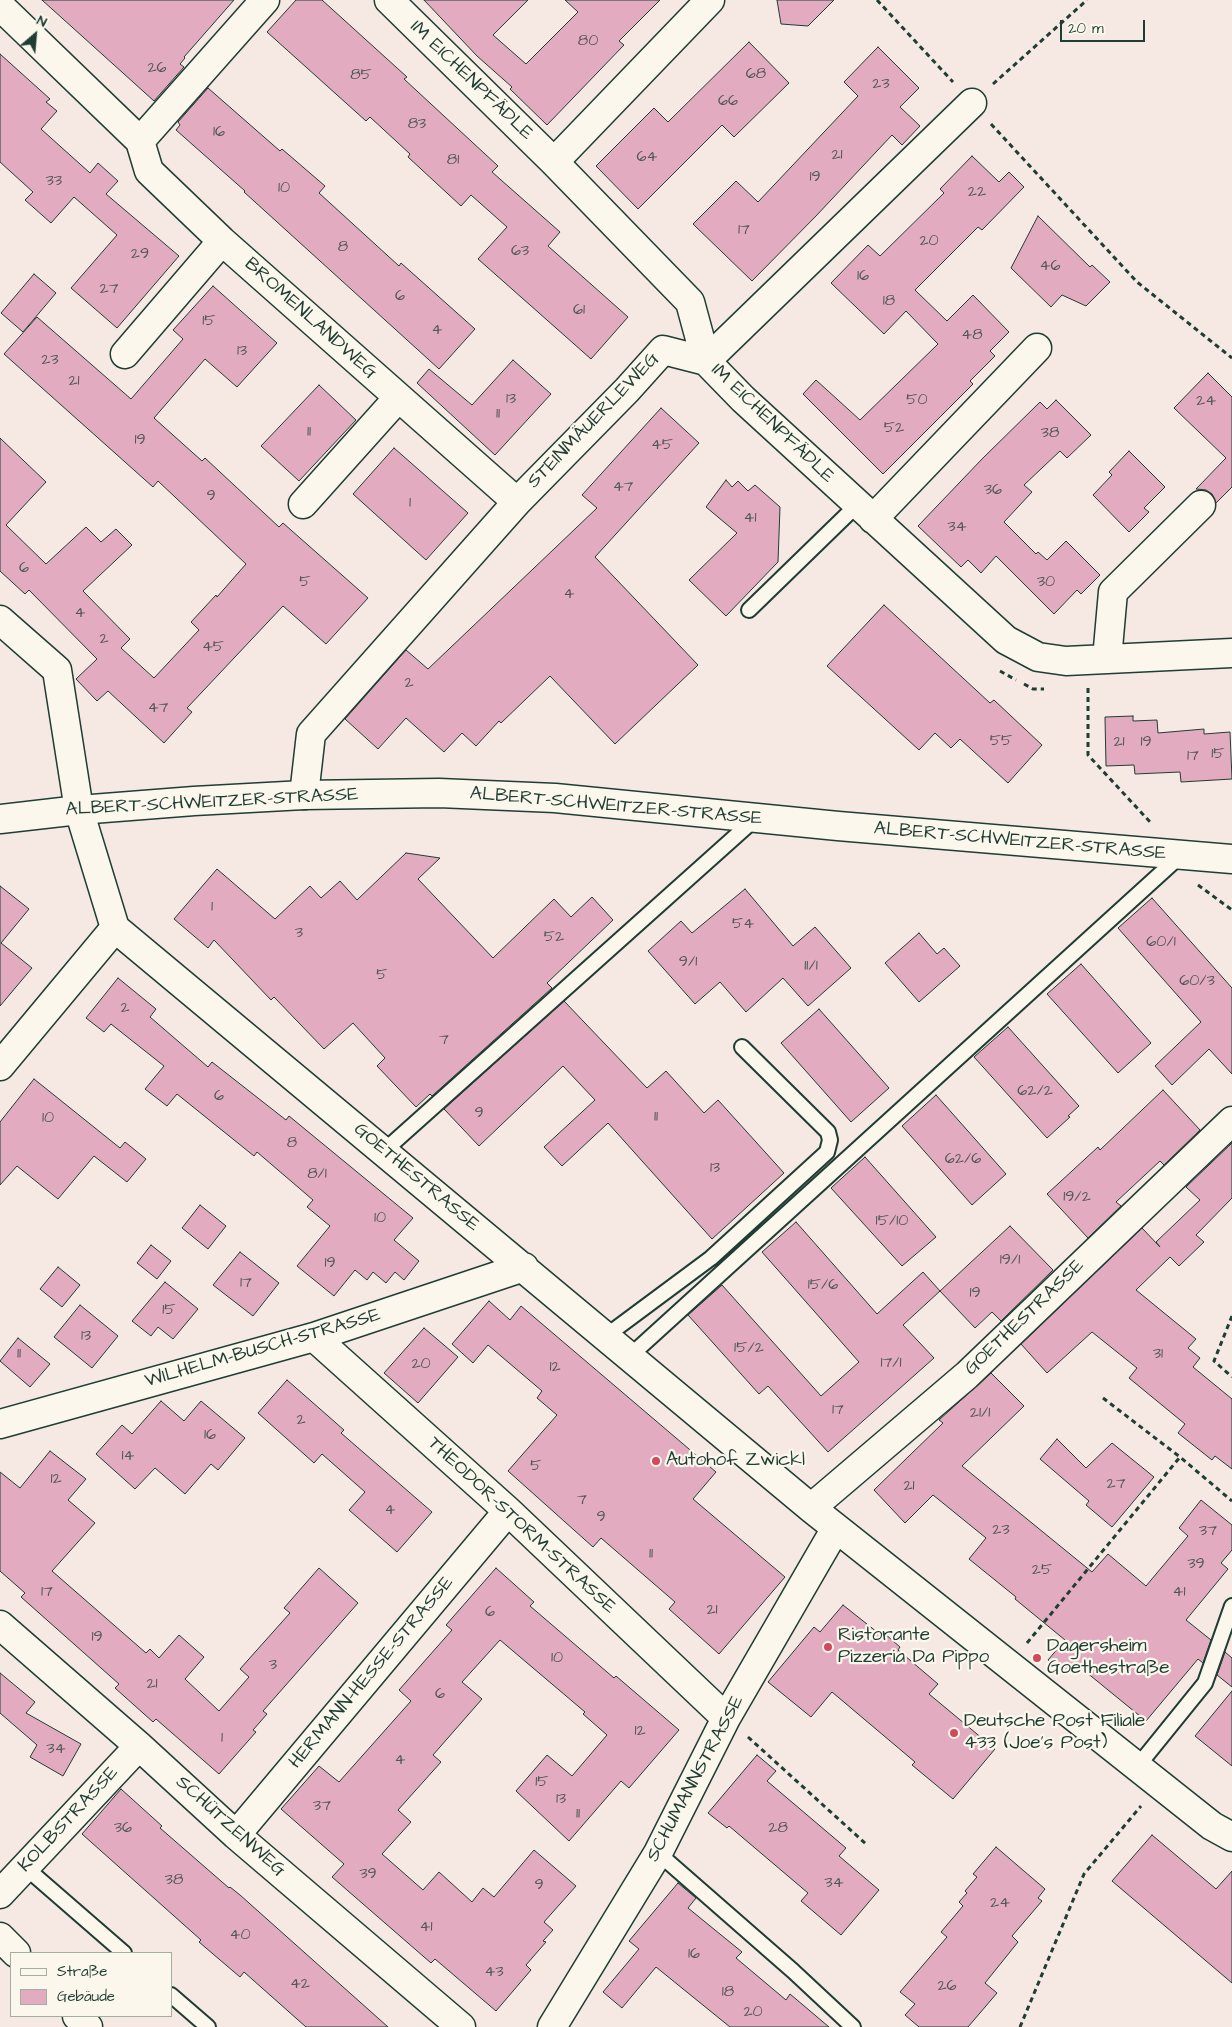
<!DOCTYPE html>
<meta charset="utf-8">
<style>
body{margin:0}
#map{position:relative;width:1232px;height:2027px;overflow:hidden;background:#f6e8e3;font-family:"Architects Daughter",sans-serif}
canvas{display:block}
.legend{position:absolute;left:10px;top:1952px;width:162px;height:65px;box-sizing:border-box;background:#fbf7ec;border:1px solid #a3ada2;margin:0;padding:6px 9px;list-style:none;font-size:15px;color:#1f3d34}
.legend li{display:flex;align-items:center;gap:10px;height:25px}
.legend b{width:25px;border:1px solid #a3ada2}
.north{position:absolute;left:10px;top:10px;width:50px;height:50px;-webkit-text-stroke:4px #fbf7ec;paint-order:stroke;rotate:27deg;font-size:14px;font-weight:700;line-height:20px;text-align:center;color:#1f3d34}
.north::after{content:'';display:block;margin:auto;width:18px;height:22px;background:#1f3d34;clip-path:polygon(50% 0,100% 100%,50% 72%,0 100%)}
.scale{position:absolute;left:1060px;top:20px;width:85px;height:22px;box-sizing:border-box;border:2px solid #1f3d34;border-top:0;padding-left:6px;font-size:15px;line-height:18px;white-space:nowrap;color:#1f3d34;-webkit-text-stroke:4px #fbf7ec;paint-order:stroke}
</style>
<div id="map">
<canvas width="1232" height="2027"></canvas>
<ul class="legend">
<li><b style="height:6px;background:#fbf7ec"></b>Straße</li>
<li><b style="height:14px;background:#e3abbf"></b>Gebäude</li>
</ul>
<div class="north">N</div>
<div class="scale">20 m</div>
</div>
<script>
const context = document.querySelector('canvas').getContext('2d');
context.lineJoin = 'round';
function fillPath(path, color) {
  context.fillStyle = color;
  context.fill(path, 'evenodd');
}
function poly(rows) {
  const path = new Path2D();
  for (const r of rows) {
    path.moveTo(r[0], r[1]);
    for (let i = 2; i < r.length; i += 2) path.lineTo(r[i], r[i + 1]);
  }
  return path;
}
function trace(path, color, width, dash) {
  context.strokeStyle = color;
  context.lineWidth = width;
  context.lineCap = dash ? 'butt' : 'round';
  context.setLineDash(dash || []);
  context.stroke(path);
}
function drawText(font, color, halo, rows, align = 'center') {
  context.font = font + ' "Architects Daughter",sans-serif';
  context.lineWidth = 4.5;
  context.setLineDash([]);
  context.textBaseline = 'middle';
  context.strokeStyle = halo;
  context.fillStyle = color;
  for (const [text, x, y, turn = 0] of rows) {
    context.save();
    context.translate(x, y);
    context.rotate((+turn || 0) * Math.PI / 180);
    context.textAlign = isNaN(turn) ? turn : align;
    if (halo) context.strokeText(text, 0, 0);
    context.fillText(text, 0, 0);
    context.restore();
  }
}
const building = poly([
 [42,0,234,0,184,57,185,58,180,64,184,67,154,101,42,0],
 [296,0,322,0,407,77,404,79,498,166,492,172,560,232,548,246,628,317,591,359,478,259,507,227,471,195,461,206,408,157,410,154,370,117,366,121,267,32,296,0],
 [424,0,528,0,493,35,526,64,578,12,565,0,660,0,619,41,624,45,547,125,510,89,512,87,477,56,424,0],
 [777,0,834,0,808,26,781,24,777,0],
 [749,42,789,83,734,137,722,125,638,209,596,166,654,108,668,122,749,42],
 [878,47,919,88,900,107,920,126,902,145,892,135,816,216,752,281,693,224,736,181,758,202,858,96,844,82,878,47],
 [0,54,50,99,46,102,57,111,41,129,90,173,98,163,118,181,106,194,179,256,117,328,71,288,117,235,74,197,51,223,25,200,33,192,0,162,0,54],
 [208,88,280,151,282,149,325,186,319,193,399,266,401,263,475,329,439,369,244,192,245,191,176,130,180,125,178,122,208,88],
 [972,156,999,182,1009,172,1024,187,982,230,978,227,915,290,947,321,973,295,1009,332,990,351,995,356,970,381,973,384,883,474,803,394,816,380,860,420,938,344,906,311,884,334,831,283,868,245,880,256,944,193,940,189,972,156],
 [1038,216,1090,267,1092,265,1110,282,1086,306,1062,295,1051,307,1011,268,1038,216],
 [34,274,56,293,23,332,1,313,34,274],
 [213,286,277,343,237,387,205,359,154,418,202,461,205,458,279,527,283,523,368,598,326,644,283,606,187,708,192,712,164,743,108,691,97,701,76,679,97,659,29,590,25,594,0,571,0,438,46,482,6,525,46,564,86,527,101,542,116,529,132,545,83,591,130,639,121,648,154,678,199,630,191,622,216,595,217,597,246,564,158,481,153,487,4,354,37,317,131,399,183,339,173,330,213,286],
 [513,360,551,394,495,455,417,383,429,369,472,405,513,360],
 [1208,373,1232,397,1232,487,1216,503,1212,494,1206,490,1196,489,1226,458,1174,408,1208,373],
 [319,385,356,420,299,481,261,446,319,385],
 [1056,400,1091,435,1067,458,1060,451,1024,485,1032,492,1004,522,1036,554,1038,552,1047,560,1066,541,1100,575,1081,594,1077,590,1054,614,996,556,981,573,968,560,961,567,918,526,982,459,1040,402,1047,409,1056,400],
 [661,408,699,443,595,557,698,665,615,744,550,676,501,723,499,721,476,746,462,733,444,752,406,718,378,749,345,719,406,650,428,669,597,508,582,495,661,408],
 [394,448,468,513,426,560,353,494,394,448],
 [1129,451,1165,487,1144,508,1149,512,1129,532,1093,495,1112,475,1109,472,1129,451],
 [726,480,732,487,738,481,748,491,755,485,780,507,778,562,726,616,689,580,737,533,706,507,726,480],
 [884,605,990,703,994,700,1042,745,1008,783,960,739,951,748,935,733,919,750,827,666,884,605],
 [1133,716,1133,721,1157,720,1158,733,1204,729,1204,734,1230,732,1232,779,1181,782,1180,772,1135,774,1134,765,1106,766,1105,717,1133,716],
 [406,853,440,858,418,879,493,958,554,899,571,917,592,897,613,920,547,983,552,988,432,1096,430,1094,416,1107,377,1066,385,1058,353,1023,324,1049,274,997,271,1000,214,940,208,948,174,919,217,869,275,919,310,886,321,898,340,881,357,900,406,853],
 [0,886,29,909,1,943,32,968,0,1006,0,886],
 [745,889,793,946,815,927,851,968,808,1006,783,978,746,1012,720,982,695,1004,648,951,681,921,692,933,745,889],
 [1152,898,1232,988,1232,1074,1209,1049,1172,1085,1155,1066,1201,1022,1118,928,1152,898],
 [919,933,937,954,944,948,960,966,919,1002,885,963,919,933],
 [1081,964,1151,1043,1118,1073,1047,994,1081,964],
 [118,978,156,1009,150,1017,208,1067,212,1062,286,1120,289,1116,413,1218,394,1240,419,1261,404,1280,395,1272,386,1283,373,1272,367,1280,355,1270,334,1296,297,1266,330,1226,307,1207,313,1200,257,1152,254,1156,177,1094,167,1106,145,1089,164,1066,111,1024,104,1032,86,1018,118,978],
 [564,1001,647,1088,666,1071,704,1113,718,1100,784,1173,712,1239,608,1123,562,1166,544,1147,595,1100,563,1066,479,1146,444,1109,564,1001],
 [819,1009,889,1088,851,1122,781,1043,819,1009],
 [1008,1027,1079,1106,1068,1116,1070,1117,1047,1138,974,1057,1008,1027],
 [34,1079,120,1148,125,1142,146,1159,127,1182,94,1156,58,1199,17,1166,0,1185,0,1122,34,1079],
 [1163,1090,1200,1130,1164,1165,1160,1161,1116,1202,1121,1206,1088,1238,1047,1194,1098,1147,1100,1150,1163,1090],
 [936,1095,1006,1174,972,1205,902,1126,936,1095],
 [1232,1143,1232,1198,1196,1235,1204,1242,1179,1266,1170,1257,1136,1290,1196,1339,1188,1348,1200,1358,1193,1367,1232,1399,1232,1469,1215,1456,1212,1460,1178,1433,1185,1424,1129,1378,1137,1368,1092,1332,1047,1373,1021,1344,1142,1228,1160,1247,1156,1242,1200,1200,1186,1187,1232,1143],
 [865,1157,936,1237,902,1266,831,1188,865,1157],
 [200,1205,226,1226,208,1249,182,1228,200,1205],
 [796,1222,877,1314,923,1272,940,1291,903,1325,934,1358,828,1452,768,1386,759,1394,688,1315,722,1285,821,1396,859,1362,762,1252,796,1222],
 [1010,1226,1053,1270,1001,1321,992,1312,975,1328,940,1291,1010,1226],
 [151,1245,171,1261,157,1279,137,1263,151,1245],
 [240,1252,279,1283,253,1316,213,1285,240,1252],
 [58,1267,80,1285,62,1307,40,1289,58,1267],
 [165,1282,198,1309,173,1339,158,1327,151,1336,132,1321,165,1282],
 [489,1301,510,1320,521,1306,716,1472,693,1499,785,1577,719,1654,669,1609,675,1602,601,1538,593,1547,508,1471,557,1415,537,1398,542,1391,488,1345,473,1363,452,1344,489,1301],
 [80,1305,118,1336,92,1368,54,1337,80,1305],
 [424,1328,458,1357,418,1403,384,1373,424,1328],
 [18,1338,50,1364,30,1387,0,1361,18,1338],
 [991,1373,1024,1406,962,1466,1092,1572,1108,1554,1146,1586,1188,1536,1179,1528,1201,1500,1232,1525,1232,1550,1221,1563,1228,1569,1186,1620,1211,1640,1203,1663,1198,1659,1146,1721,1075,1663,1065,1675,1048,1660,1065,1640,1015,1599,1016,1597,969,1559,986,1538,933,1495,905,1523,874,1490,943,1423,939,1420,991,1373],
 [287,1380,344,1430,341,1433,432,1512,397,1552,349,1510,365,1492,322,1454,314,1463,258,1413,287,1380],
 [161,1401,184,1421,201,1401,245,1438,218,1470,211,1464,185,1494,155,1468,135,1489,96,1454,122,1425,132,1434,161,1401],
 [1057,1439,1086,1468,1112,1443,1154,1477,1112,1527,1086,1505,1089,1501,1040,1459,1057,1439],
 [50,1451,86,1479,68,1500,95,1523,52,1571,146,1653,150,1649,159,1658,179,1635,204,1657,185,1679,219,1711,249,1677,240,1669,290,1613,284,1608,319,1568,358,1603,263,1711,267,1714,253,1730,256,1732,219,1774,156,1719,153,1722,115,1688,119,1684,21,1597,25,1593,0,1571,0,1472,20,1488,50,1451],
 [496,1568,534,1602,530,1606,614,1678,616,1676,679,1730,629,1788,621,1781,569,1841,516,1791,547,1755,572,1776,607,1735,583,1714,585,1712,500,1640,462,1682,482,1699,433,1755,441,1762,398,1810,411,1822,382,1854,423,1890,439,1872,472,1902,483,1888,494,1897,534,1850,576,1886,544,1922,553,1930,543,1941,546,1942,526,1965,531,1970,496,2011,435,1959,431,1963,332,1877,344,1864,281,1809,319,1766,339,1782,411,1701,399,1690,452,1630,446,1625,496,1568],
 [843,1605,882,1636,884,1633,900,1647,898,1650,938,1684,929,1694,995,1749,953,1799,912,1765,915,1762,832,1692,811,1717,768,1682,814,1627,820,1632,843,1605],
 [1225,1652,1232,1658,1232,1687,1217,1675,1225,1652],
 [0,1673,35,1702,26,1713,81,1744,63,1776,30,1757,37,1745,0,1713,0,1673],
 [1232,1691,1232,1766,1195,1736,1232,1691],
 [757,1755,776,1771,767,1781,846,1848,839,1856,879,1890,841,1935,801,1901,808,1893,729,1826,727,1828,708,1813,757,1755],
 [121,1789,162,1826,160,1828,229,1888,230,1887,240,1895,388,2027,306,2027,244,1972,240,1977,199,1942,201,1940,82,1834,121,1789],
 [1152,1835,1216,1889,1232,1871,1232,1983,1112,1881,1152,1835],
 [996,1847,1045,1889,1038,1898,1042,1901,1012,1936,1018,1942,985,1983,997,1993,968,2027,919,2027,905,2015,915,2004,900,1992,947,1937,941,1932,963,1906,959,1902,967,1893,965,1891,977,1877,973,1874,996,1847],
 [678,1883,696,1898,688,1908,742,1952,736,1958,786,2000,790,1994,829,2027,730,2027,656,1967,622,2008,603,1992,639,1949,629,1941,678,1883]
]);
fillPath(building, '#e3abbf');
trace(building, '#1f3d34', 1);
const lane = poly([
 [749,610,857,505],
 [384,1151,756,818],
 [606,1336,711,1258,827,1152,830,1140,828,1132,742,1047],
 [630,1356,1180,856],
 [1137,1767,1205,1683,1232,1606],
 [658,1853,793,1971,853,2027],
 [25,1867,124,1953],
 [171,1995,208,2027]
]);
const street = poly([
 [389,0,554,162,690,302,706,361,743,399,1006,640,1038,657,1066,661,1232,653],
 [0,6,140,141,149,171,222,241,517,502],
 [140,141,265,0],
 [554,162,710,0],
 [125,354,222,241],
 [303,504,398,398],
 [873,519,1037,348],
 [0,620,57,670,79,810,115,928,811,1508,1212,1826,1232,1837],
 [1107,659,1113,592,1201,505],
 [304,795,311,734,517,502,627,390,663,350,706,361,972,103],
 [0,1066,115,928],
 [314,1337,508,1511,726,1718],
 [0,1424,314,1337,524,1267],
 [811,1508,967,1375,1232,1121],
 [0,1625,139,1746,236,1835,461,2027],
 [236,1835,508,1511],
 [0,1894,139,1746],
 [0,1937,16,1953],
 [77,2016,88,2027],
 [552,2027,658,1853,726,1718,836,1528]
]);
const secondary = poly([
 [0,819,79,810,194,801,304,795,439,793,555,798,838,826,1232,859]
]);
trace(lane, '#1f3d34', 18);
trace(street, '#1f3d34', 31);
trace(secondary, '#1f3d34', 31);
trace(poly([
 [877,0,953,82],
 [993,84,1087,0],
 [991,124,1137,282,1232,358],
 [1000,671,1016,680],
 [1024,684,1033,689,1044,689],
 [1088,688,1088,755,1151,823],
 [1198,885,1232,910],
 [1232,1316,1214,1361,1232,1377],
 [1103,1398,1180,1457],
 [1027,1643,1180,1457,1232,1501],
 [748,1737,866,1844],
 [1020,2027,1084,1874,1141,1806]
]), '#1f3d34', 3, [5, 4]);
trace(lane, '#fbf7ec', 14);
trace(street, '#fbf7ec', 28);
trace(secondary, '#fbf7ec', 28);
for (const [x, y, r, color] of [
 [656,1461,5,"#d1495b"],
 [828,1647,5,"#d1495b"],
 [1037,1658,5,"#d1495b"],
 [954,1733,5,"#d1495b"]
]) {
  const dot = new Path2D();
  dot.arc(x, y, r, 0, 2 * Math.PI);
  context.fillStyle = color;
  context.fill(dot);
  trace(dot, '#fbf7ec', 2);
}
drawText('16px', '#505857', null, [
 ["80",588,42],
 ["26",157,69],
 ["68",756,75],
 ["85",361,76],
 ["23",881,85],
 ["66",728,102],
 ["83",417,125],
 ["16",219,133],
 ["21",837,156],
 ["64",647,158],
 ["81",453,161],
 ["19",815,178],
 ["33",54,182],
 ["10",284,189],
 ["22",977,193],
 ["17",744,231],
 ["20",929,242],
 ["8",343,248],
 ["63",520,252],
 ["29",140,255],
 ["46",1050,267],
 ["16",863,277],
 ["27",109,290],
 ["6",400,297],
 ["18",889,302],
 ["61",579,311],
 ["15",209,322],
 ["4",437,331],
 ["48",972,336],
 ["13",242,352],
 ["23",50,361],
 ["21",74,382],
 ["13",511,400],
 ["50",917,401],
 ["24",1206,402],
 ["11",498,415],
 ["52",894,429],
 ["11",309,433],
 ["38",1050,434],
 ["19",140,441],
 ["45",662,446],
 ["47",623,488],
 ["36",993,491],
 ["9",211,497],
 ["1",410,504],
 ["41",750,519],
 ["34",957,528],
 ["6",24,569],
 ["5",305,583],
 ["30",1046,583],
 ["4",569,595],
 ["4",80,614],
 ["2",104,640],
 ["45",213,648],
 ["2",409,684],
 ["47",158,709],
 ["55",1001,742],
 ["21",1119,743],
 ["19",1146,743],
 ["15",1218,755],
 ["17",1193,757],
 ["1",212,908],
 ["54",743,925],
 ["3",299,934],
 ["52",554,938],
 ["60/1",1161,943],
 ["9/1",688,963],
 ["11/1",811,967],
 ["5",382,976],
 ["60/3",1197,982],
 ["2",125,1009],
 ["7",444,1041],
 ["62/2",1035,1092],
 ["6",219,1097],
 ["9",479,1114],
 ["11",656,1118],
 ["10",48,1119],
 ["8",292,1144],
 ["62/6",963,1160],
 ["13",715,1169],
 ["8/1",317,1175],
 ["19/2",1077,1198],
 ["10",380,1219],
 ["15/10",892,1222],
 ["19/1",1010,1261],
 ["19",330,1264],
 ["17",246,1284],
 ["15/6",823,1286],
 ["19",975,1294],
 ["15",169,1311],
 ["13",86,1337],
 ["15/2",749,1349],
 ["11",19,1355],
 ["31",1158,1355],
 ["17/1",891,1364],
 ["20",421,1365],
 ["12",555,1368],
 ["17",838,1411],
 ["21/1",980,1414],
 ["2",301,1421],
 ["16",210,1436],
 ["14",128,1457],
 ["5",536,1467],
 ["12",56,1480],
 ["27",1116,1485],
 ["21",909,1487],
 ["7",582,1501],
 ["4",390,1511],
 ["9",601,1518],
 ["23",1001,1531],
 ["37",1208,1532],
 ["11",651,1555],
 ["39",1196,1565],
 ["25",1042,1571],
 ["17",47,1593],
 ["41",1179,1593],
 ["21",712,1611],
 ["6",490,1613],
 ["19",97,1638],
 ["10",557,1659],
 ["3",273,1666],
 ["21",152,1685],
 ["6",440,1695],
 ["12",640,1732],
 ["1",222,1739],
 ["34",56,1750],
 ["4",400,1761],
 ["15",542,1783],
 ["13",561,1800],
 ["37",322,1807],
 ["11",578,1815],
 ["36",123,1829],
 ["28",778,1829],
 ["39",368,1875],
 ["38",174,1881],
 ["34",834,1884],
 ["9",539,1886],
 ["24",1000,1904],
 ["41",426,1928],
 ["40",240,1936],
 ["16",694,1955],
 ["43",494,1973],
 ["42",300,1985],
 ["26",947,1987],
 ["18",728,1993],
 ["20",753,2013]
]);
drawText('19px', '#1f3d34', '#fbf7ec', [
 ["IM EICHENPFÄDLE",471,81,44],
 ["BROMENLANDWEG",310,319,42],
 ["STEINMÄUERLEWEG",594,421,-46],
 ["IM EICHENPFÄDLE",772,424,44],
 ["ALBERT-SCHWEITZER-STRASSE",212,803,-3],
 ["ALBERT-SCHWEITZER-STRASSE",616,807,5],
 ["ALBERT-SCHWEITZER-STRASSE",1020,842,5],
 ["GOETHESTRASSE",416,1178,40],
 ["GOETHESTRASSE",1025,1318,-44],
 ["WILHELM-BUSCH-STRASSE",263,1349,-16],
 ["THEODOR-STORM-STRASSE",521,1526,43],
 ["HERMANN-HESSE-STRASSE",372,1673,-50],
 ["SCHUMANNSTRASSE",696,1779,-62],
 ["KOLBSTRASSE",69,1820,-47],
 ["SCHÜTZENWEG",230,1827,42]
]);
drawText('19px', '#1f3d34', '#fbf7ec', [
 ["Autohof Zwickl",666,1461],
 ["Ristorante",838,1636],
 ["Pizzeria Da Pippo",838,1658],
 ["Dagersheim",1047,1647],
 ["Goethestraße",1047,1669],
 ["Deutsche Post Filiale",964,1722],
 ["433 (Joe's Post)",964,1744]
], 'left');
</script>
